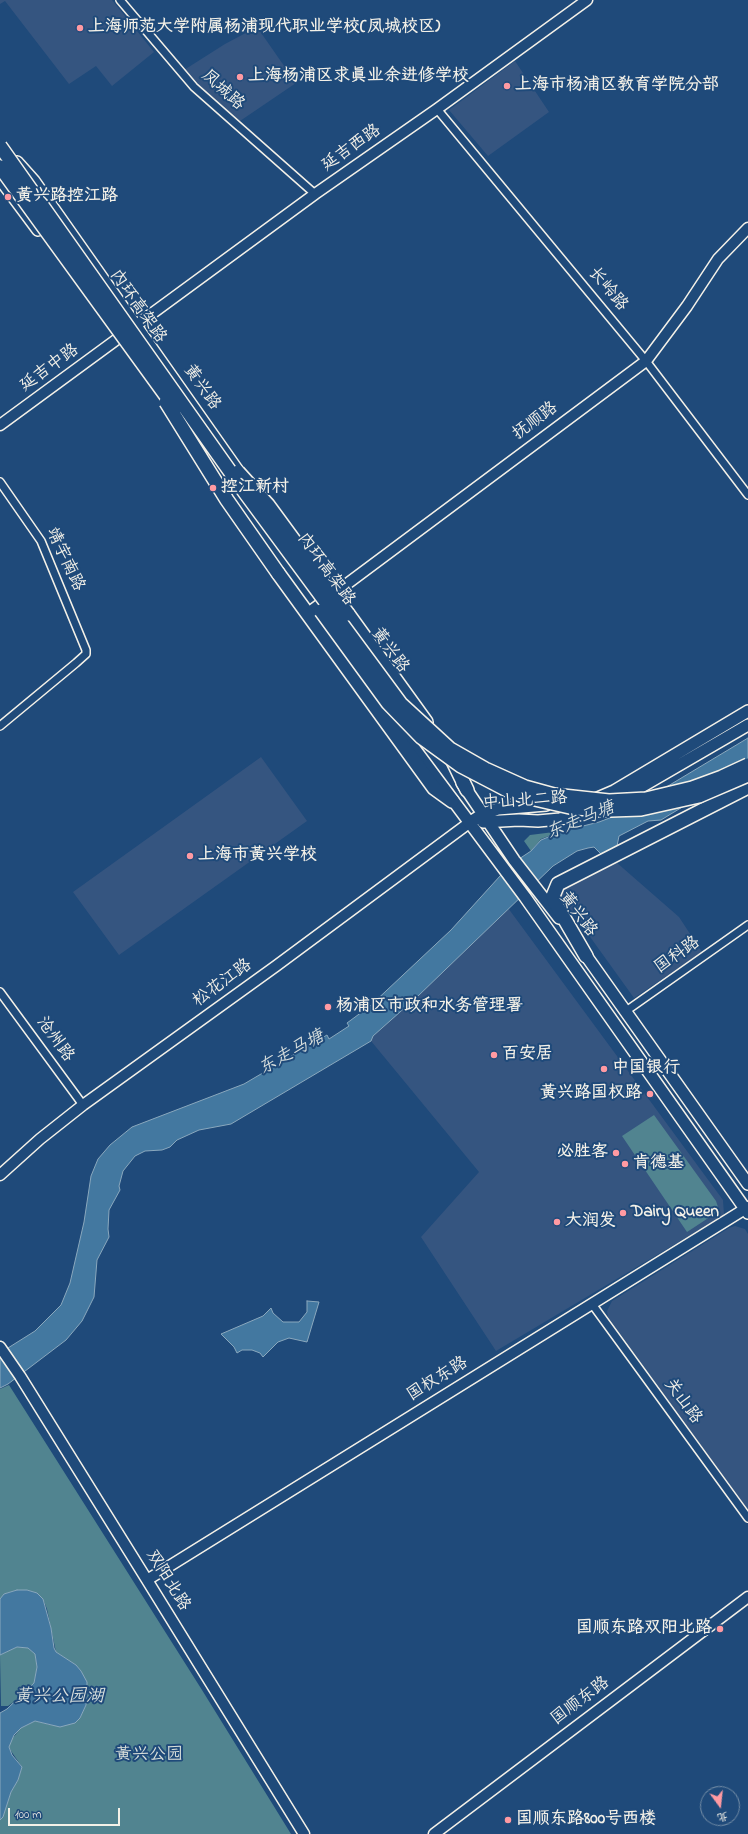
<!DOCTYPE html>
<meta charset="utf-8">
<style>
body{margin:0}
#map{position:relative;width:748px;height:1834px;overflow:hidden;background:#1f4a7a;font-family:"Indie Flower","LXGW WenKai TC",sans-serif}
canvas{display:block}
.north{position:absolute;left:700px;top:1786px;width:40px;height:40px;box-sizing:border-box;background:#1f4a7a;border:1px solid #748da6;border-radius:50%;rotate:165deg;font-size:11px;font-weight:700;line-height:16px;text-align:center;color:#f4f1e8}
.north::after{content:'';display:block;margin:auto;width:14px;height:18px;background:#ff9aa2;clip-path:polygon(50% 0,100% 100%,50% 72%,0 100%)}
.scale{position:absolute;left:8px;top:1808px;width:112px;height:18px;box-sizing:border-box;border:2px solid #f4f1e8;border-top:0;padding-left:5px;font-size:12px;line-height:14px;white-space:nowrap;color:#f4f1e8;-webkit-text-stroke:3px #1f4a7a;paint-order:stroke}
</style>
<div id="map">
<canvas width="748" height="1834"></canvas>
<div class="north">北</div>
<div class="scale">100 m</div>
</div>
<script>
const context = document.querySelector('canvas').getContext('2d');
context.lineJoin = 'round';
function fillPath(path, color) {
  context.fillStyle = color;
  context.fill(path, 'evenodd');
}
function poly(rows) {
  const path = new Path2D();
  for (const r of rows) {
    path.moveTo(r[0], r[1]);
    for (let i = 2; i < r.length; i += 2) path.lineTo(r[i], r[i + 1]);
  }
  return path;
}
function trace(path, color, width, dash) {
  context.strokeStyle = color;
  context.lineWidth = width;
  context.lineCap = dash ? 'butt' : 'round';
  context.setLineDash(dash || []);
  context.stroke(path);
}
function drawText(font, color, halo, rows, align = 'center') {
  context.font = font + ' "Indie Flower","LXGW WenKai TC",sans-serif';
  context.lineWidth = 4;
  context.setLineDash([]);
  context.textBaseline = 'middle';
  context.strokeStyle = halo;
  context.fillStyle = color;
  for (const [text, x, y, turn = 0] of rows) {
    context.save();
    context.translate(x, y);
    context.rotate((+turn || 0) * Math.PI / 180);
    context.textAlign = isNaN(turn) ? turn : align;
    if (halo) context.strokeText(text, 0, 0);
    context.fillText(text, 0, 0);
    context.restore();
  }
}
fillPath(poly([
 [0,0,112,0,154,52,112,86,96,66,69,84,5,1,0,4],
 [257,27,296,83,240,121,194,84,184,70,225,44],
 [515,61,549,112,488,156,449,110],
 [261,757,307,821,119,955,73,892],
 [616,862,679,917,702,952,634,998,560,895,566,888],
 [508,908,723,1200,724,1215,496,1351,421,1237,479,1172,371,1041,373,1036,418,996],
 [735,1226,745,1229,748,1234,748,1510,608,1317,607,1311,612,1301,729,1228]
]), '#355580');
fillPath(poly([
 [562,831,541,839,531,851,524,841,530,835],
 [654,1115,716,1201,718,1207,716,1213,687,1232,622,1136],
 [9,1385,202,1690,291,1834,0,1834,0,1820,3,1817,11,1792,18,1780,22,1767,11,1751,9,1747,11,1740,21,1728,35,1721,51,1725,80,1718,86,1705,88,1689,86,1682,81,1671,76,1665,56,1652,47,1609,43,1599,37,1593,27,1590,17,1590,4,1594,0,1599,0,1389],
 [17,1647,28,1648,35,1654,37,1667,34,1683,19,1698,8,1706,1,1706,0,1655]
]), '#518490');
const water = poly([
 [748,738,748,767,661,820,648,821,619,836,617,846,601,854,594,847,588,848,577,851,553,866,418,996,373,1036,371,1041,231,1124,199,1130,177,1140,170,1147,162,1150,145,1151,135,1156,123,1171,119,1186,120,1190,109,1210,108,1229,109,1237,97,1260,94,1297,82,1321,66,1340,8,1384,0,1388,0,1353,35,1331,61,1305,70,1283,84,1222,91,1176,98,1159,110,1145,132,1127,244,1084,327,1035,329,1039,349,1026,347,1023,370,1006,451,930,510,865,531,851,541,840,563,831,599,822,623,813,748,738],
 [307,1301,319,1302,307,1342,289,1338,278,1342,263,1357,260,1353,252,1350,242,1350,237,1353,234,1347,221,1334,263,1316,271,1308,273,1313,283,1322,299,1322,307,1312,307,1301],
 [17,1590,27,1590,37,1593,43,1599,51,1628,54,1648,56,1652,76,1665,81,1671,87,1682,87,1694,86,1705,80,1718,75,1723,60,1727,35,1721,21,1728,14,1735,9,1747,12,1755,22,1767,18,1780,11,1792,3,1817,0,1820,0,1713,7,1709,34,1683,37,1667,35,1654,28,1648,17,1647,0,1655,0,1599,4,1594,17,1590]
]);
fillPath(water, '#4378a0');
trace(water, '#8aa8bd', 1);
const street = poly([
 [120,0,194,87,315,194],
 [437,109,646,361,748,495],
 [0,482,41,541,86,650,86,654,76,663,0,726],
 [0,992,83,1105],
 [626,1011,748,925],
 [592,1304,748,1518]
]);
const secondary = poly([
 [0,425,315,194,437,109,587,0],
 [312,610,646,361,687,306,718,259,748,228],
 [0,1175,40,1139,83,1105,276,966,469,823],
 [0,1347,20,1376,147,1580,304,1834],
 [147,1580,748,1207],
 [434,1834,748,1597]
]);
const primary = poly([
 [17,162,34,181,243,478],
 [0,179,38,230],
 [376,697,525,897,748,1213],
 [462,783,514,860,559,918],
 [593,800,614,791,748,711],
 [617,801,748,725],
 [483,822,519,820,538,821,560,819,597,811],
 [469,823,483,814,498,809,546,805],
 [582,950,748,1184]
]);
const highway = poly([
 [278,573,434,788,452,801],
 [348,614,426,722],
 [451,757,467,790],
 [586,956,554,901,553,896,558,884,748,787]
]);
trace(street, '#f4f1e8', 10);
trace(secondary, '#f4f1e8', 13);
trace(primary, '#f4f1e8', 14);
trace(highway, '#f4f1e8', 16);
trace(street, '#1f4a7a', 7);
trace(secondary, '#1f4a7a', 10);
trace(primary, '#1f4a7a', 11);
trace(highway, '#1f4a7a', 13);
const highwayBridge = poly([
 [0,146,246,494,401,704,450,749,485,769,525,787,554,795,609,801,646,799,692,788,722,777,748,765],
 [0,167,175,408],
 [166,402,227,500,278,573],
 [238,472,268,505,348,614],
 [321,611,388,703,421,737,461,766,507,790,526,797,574,808,611,810,641,809,699,796,748,775]
]);
trace(highwayBridge, '#f4f1e8', 16, []);
trace(highwayBridge, '#1f4a7a', 13);
for (const [x, y, r, color] of [
 [80,28,4,"#ff9aa2"],
 [240,77,4,"#ff9aa2"],
 [507,86,4,"#ff9aa2"],
 [8,197,4,"#ff9aa2"],
 [213,488,4,"#ff9aa2"],
 [190,856,4,"#ff9aa2"],
 [328,1007,4,"#ff9aa2"],
 [494,1055,4,"#ff9aa2"],
 [604,1069,4,"#ff9aa2"],
 [650,1094,4,"#ff9aa2"],
 [616,1153,4,"#ff9aa2"],
 [625,1164,4,"#ff9aa2"],
 [623,1213,4,"#ff9aa2"],
 [557,1222,4,"#ff9aa2"],
 [720,1629,4,"#ff9aa2"],
 [508,1820,4,"#ff9aa2"]
]) {
  const dot = new Path2D();
  dot.arc(x, y, r, 0, 2 * Math.PI);
  context.fillStyle = color;
  context.fill(dot);
  trace(dot, '#1f4a7a', 1.5);
}
drawText('bold 17px', '#f4f1e8', '#1f4a7a', [
 ["上海师范大学附属杨浦现代职业学校(凤城校区)",88,28],
 ["上海杨浦区求真业余进修学校",248,77],
 ["上海市杨浦区教育学院分部",515,86],
 ["黄兴路控江路",16,197],
 ["控江新村",221,488],
 ["上海市黄兴学校",198,856],
 ["杨浦区市政和水务管理署",336,1007],
 ["百安居",502,1055],
 ["中国银行",612,1069],
 ["黄兴路国权路",642,1094,"right"],
 ["必胜客",608,1153,"right"],
 ["肯德基",633,1164],
 ["Dairy Queen",631,1213],
 ["大润发",565,1222],
 ["国顺东路双阳北路",712,1629,"right"],
 ["国顺东路800号西楼",516,1820]
], 'left');
drawText('17px', '#f4f1e8', '#1f4a7a', [
 ["凤城路",222,91,42],
 ["延吉西路",352,149,-35],
 ["长岭路",607,290,50],
 ["内环高架路",137,307,55],
 ["延吉中路",50,369,-36],
 ["黄兴路",201,388,55],
 ["抚顺路",536,422,-37],
 ["靖宇南路",64,560,65],
 ["内环高架路",325,570,54],
 ["黄兴路",389,651,54],
 ["中山北二路",525,802,-4],
 ["黄兴路",577,915,53],
 ["国科路",678,956,-35],
 ["松花江路",223,984,-36],
 ["沧州路",54,1040,54],
 ["国权东路",438,1380,-32],
 ["关山路",682,1402,54],
 ["双阳北路",167,1581,58],
 ["国顺东路",581,1702,-37]
]);
drawText('17px', '#dce1db', '#1f4a7a', [
 ["黄兴公园",149,1756]
]);
drawText('italic 18px', '#d9dfdd', '#1f4a7a', [
 ["东走马塘",581,822,-22],
 ["东走马塘",292,1054,-29],
 ["黄兴公园湖",59,1698]
]);
</script>
